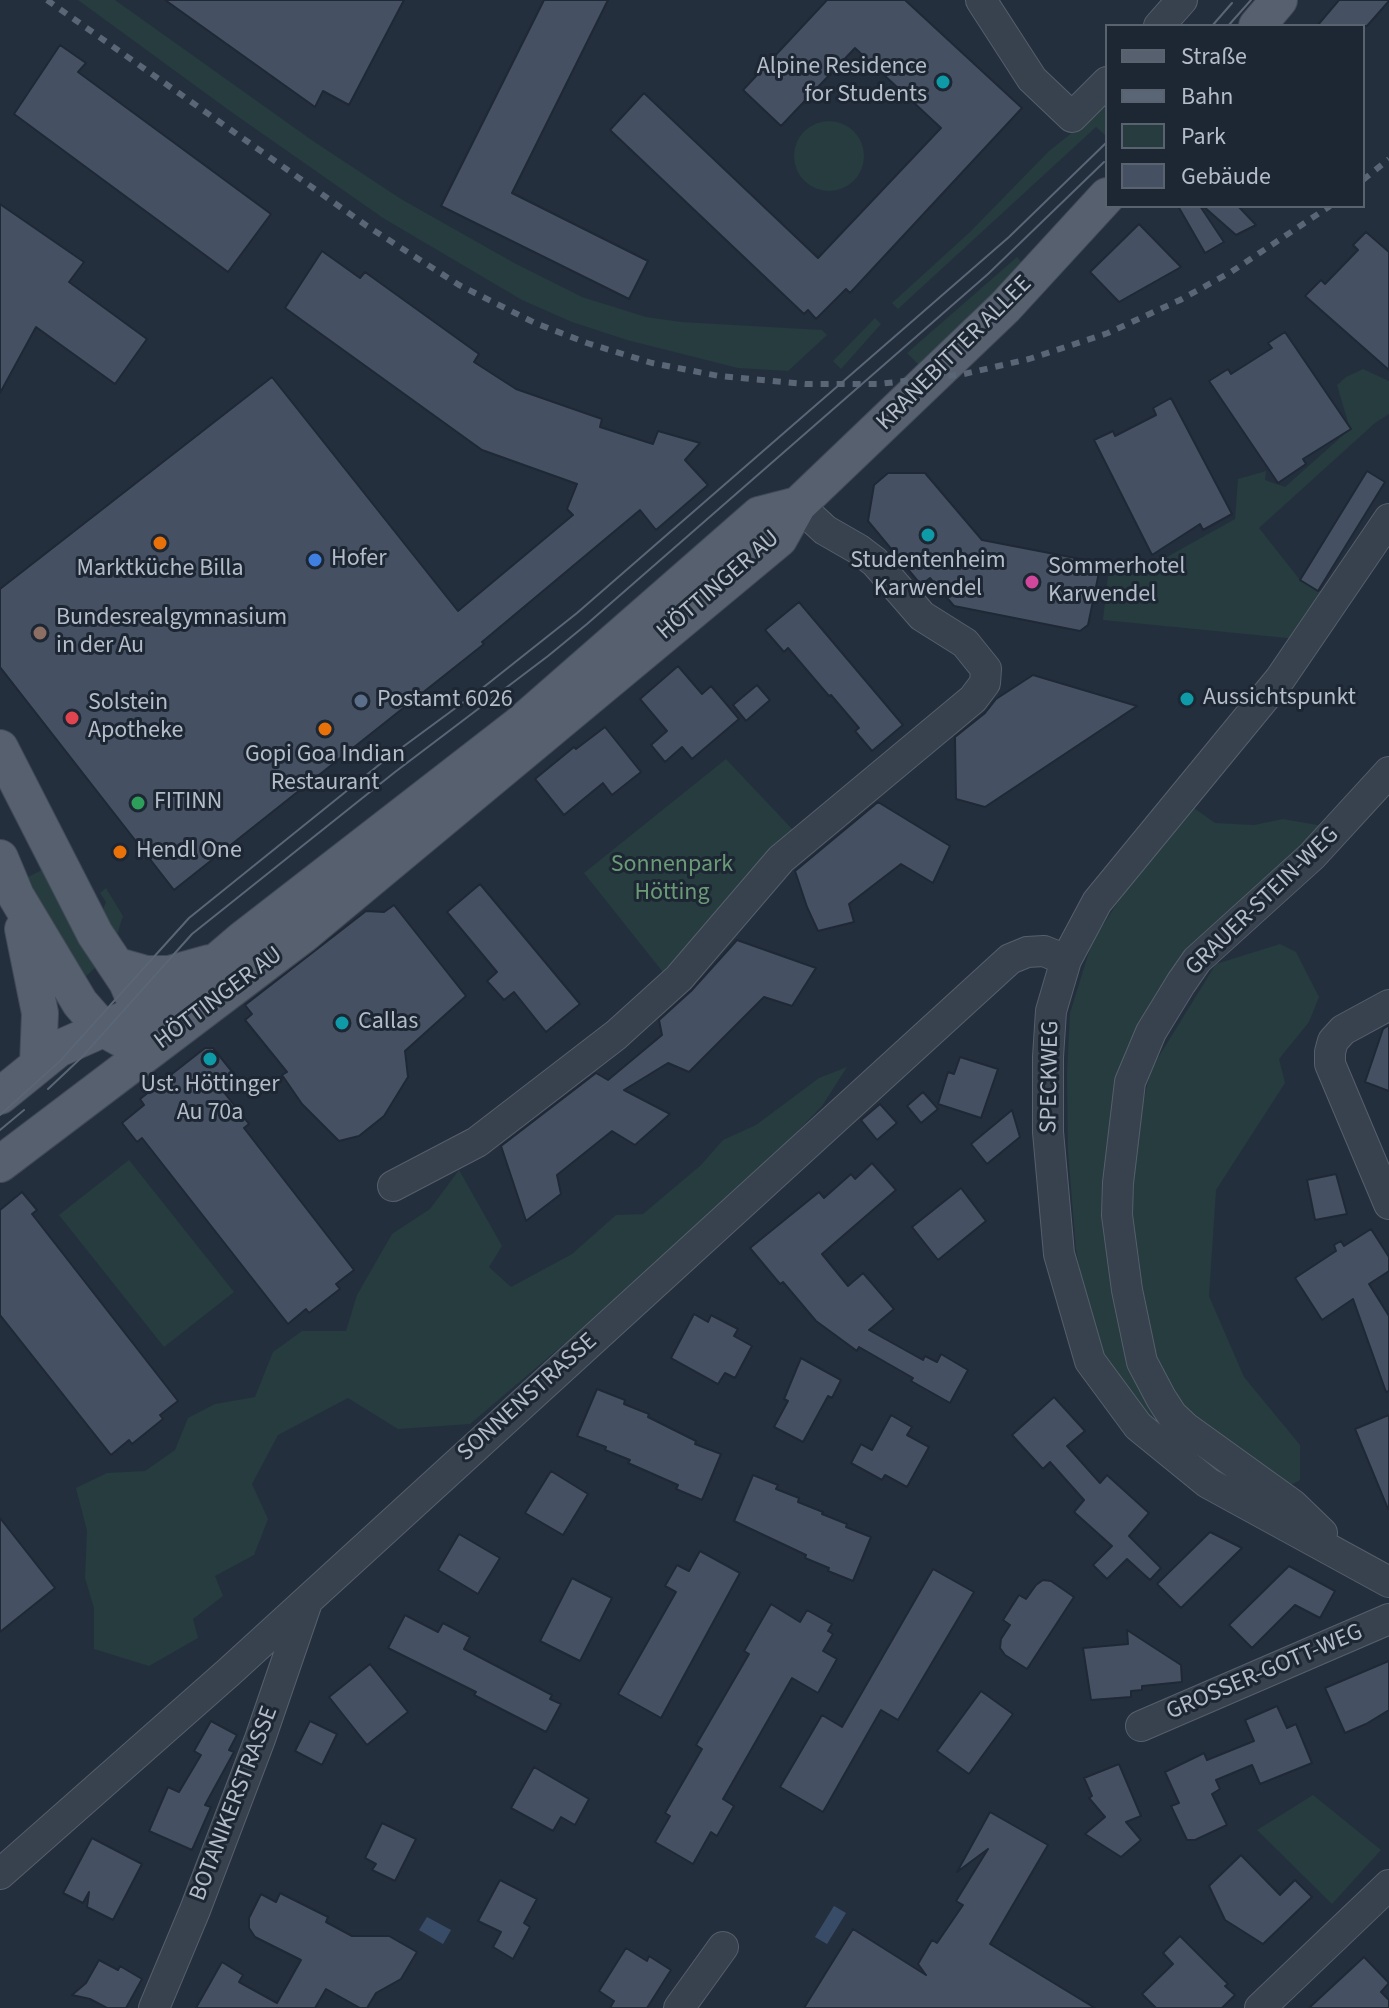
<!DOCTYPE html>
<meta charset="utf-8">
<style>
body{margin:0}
#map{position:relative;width:1389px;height:2008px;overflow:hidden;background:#242f3e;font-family:"Source Sans 3",sans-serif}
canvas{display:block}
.legend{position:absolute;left:1105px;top:24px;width:260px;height:184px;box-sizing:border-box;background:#1d2633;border:2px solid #59626f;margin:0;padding:10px 14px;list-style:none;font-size:24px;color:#b4bcc9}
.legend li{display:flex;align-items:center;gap:16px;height:40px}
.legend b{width:40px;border:2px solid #59626f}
</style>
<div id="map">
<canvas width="1389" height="2008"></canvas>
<ul class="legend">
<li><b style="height:10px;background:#56606e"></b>Straße</li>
<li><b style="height:10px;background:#5a6575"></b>Bahn</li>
<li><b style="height:22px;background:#263c3f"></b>Park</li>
<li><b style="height:22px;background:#455162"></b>Gebäude</li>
</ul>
</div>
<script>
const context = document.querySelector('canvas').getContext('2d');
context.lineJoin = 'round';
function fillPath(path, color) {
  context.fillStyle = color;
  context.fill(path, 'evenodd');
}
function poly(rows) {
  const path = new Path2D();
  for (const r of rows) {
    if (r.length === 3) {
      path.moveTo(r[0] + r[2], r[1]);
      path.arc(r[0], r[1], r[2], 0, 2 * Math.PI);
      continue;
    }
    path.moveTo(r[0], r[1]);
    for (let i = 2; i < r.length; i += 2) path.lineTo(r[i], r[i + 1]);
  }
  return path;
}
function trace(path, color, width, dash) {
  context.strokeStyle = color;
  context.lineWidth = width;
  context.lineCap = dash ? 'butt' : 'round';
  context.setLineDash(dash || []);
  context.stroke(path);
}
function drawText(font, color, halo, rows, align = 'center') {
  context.font = font + ' "Source Sans 3",sans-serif';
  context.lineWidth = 6;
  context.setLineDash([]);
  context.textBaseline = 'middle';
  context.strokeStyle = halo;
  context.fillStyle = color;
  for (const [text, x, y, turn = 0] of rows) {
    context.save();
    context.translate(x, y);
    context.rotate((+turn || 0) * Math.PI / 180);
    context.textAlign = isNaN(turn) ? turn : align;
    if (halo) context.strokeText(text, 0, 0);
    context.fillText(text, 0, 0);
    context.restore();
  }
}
fillPath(poly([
 [78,0,115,0,313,141,401,199,516,264,582,297,646,317,681,322,822,330,827,335,788,371,738,368,627,340,572,322,522,300,383,218,230,111],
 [1107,105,1105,135,1096,127,898,309,892,303,970,232,1049,151],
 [829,156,35],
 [1017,257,1024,265,922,368,907,353],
 [875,318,881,324,841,369,833,361],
 [1363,369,1389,381,1389,414,1375,423,1259,528,1300,580,1322,592,1297,639,1103,620,1108,575,1149,567,1235,519,1238,479,1266,471,1265,480,1285,487,1350,429,1337,385,1346,377],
 [726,759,794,831,666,976,584,873],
 [1194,808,1215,823,1254,825,1283,819,1323,826,1255,900,1119,1095,1137,1369,1273,1502,1207,1465,1150,1419,1110,1369,1089,1320,1076,1250,1068,1152,1067,1074,1070,1013,1092,942,1151,851],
 [44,869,99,964,82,980,56,935,28,877],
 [106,888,123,916,117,935,102,912,106,902,100,893],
 [1280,944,1296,952,1319,997,1309,1022,1279,1059,1285,1083,1216,1190,1209,1296,1244,1377,1300,1445,1300,1480,1285,1488,1197,1428,1152,1358,1131,1222,1138,1124,1151,1069,1216,964],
 [847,1067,822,1106,771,1159,577,1333,470,1424,398,1429,348,1398,278,1435,252,1484,268,1519,254,1555,215,1576,223,1596,193,1619,198,1638,149,1666,94,1649,94,1608,85,1578,87,1531,76,1488,107,1473,145,1471,175,1450,188,1418,215,1404,255,1397,273,1352,302,1331,346,1331,357,1295,392,1234,430,1209,459,1170,502,1246,489,1267,511,1287,572,1254,616,1215,643,1214,701,1165,723,1140,756,1125,819,1078],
 [129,1160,234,1292,164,1347,59,1215],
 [1313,1795,1381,1850,1332,1904,1257,1830]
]), '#263c3f');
fillPath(poly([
 [834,1906,846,1913,827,1944,815,1937],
 [427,1917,451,1930,443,1944,419,1930]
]), '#394c67');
const building = poly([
 [165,0,404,0,349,105,323,91,315,107,165,0],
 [544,0,608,0,512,193,648,261,629,299,441,206,544,0],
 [827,0,905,0,1022,108,850,293,846,289,816,319,808,310,804,314,610,130,644,93,818,258,941,128,855,48,781,126,743,90,827,0],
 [1339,0,1389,0,1389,1,1367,26,1317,26,1339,0],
 [60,45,86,63,78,72,271,214,228,272,14,114,60,45],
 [0,204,84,262,69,282,147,339,115,384,36,327,0,393,0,204],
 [1178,206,1200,206,1224,242,1205,253,1178,206],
 [1203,206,1238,206,1256,225,1236,235,1203,206],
 [1139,224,1181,267,1119,302,1090,272,1139,224],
 [1366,232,1389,252,1389,370,1305,296,1321,280,1325,284,1358,250,1353,245,1366,232],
 [322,251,360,278,365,272,479,354,474,362,516,389,602,419,600,427,653,444,658,431,700,443,685,460,708,485,656,530,640,510,482,642,484,644,174,890,0,667,0,589,272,377,458,611,573,515,567,509,577,484,482,450,285,308,322,251],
 [1285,332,1351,429,1303,459,1306,464,1278,483,1209,381,1228,369,1231,374,1272,348,1268,343,1285,332],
 [1171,398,1232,514,1203,530,1200,524,1152,555,1094,440,1113,431,1115,436,1156,415,1153,408,1171,398],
 [1367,471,1385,482,1318,591,1300,580,1367,471],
 [888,473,925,473,982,540,1101,563,1088,625,1080,631,954,606,930,578,921,585,868,521,874,485,888,473],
 [799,602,903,725,872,751,855,731,859,728,831,695,829,696,788,648,784,652,765,630,799,602],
 [678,666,702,694,711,686,739,719,692,759,682,747,665,762,651,745,667,731,640,699,678,666],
 [1033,675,1137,706,985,807,956,799,955,737,985,713,996,699,1033,675],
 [757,685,770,700,746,721,733,705,757,685],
 [605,727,641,772,612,795,603,783,564,815,535,779,574,747,576,749,605,727],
 [878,802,950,846,933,883,901,864,849,904,854,922,818,931,807,907,795,871,878,802],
 [480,884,580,1004,546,1032,514,992,504,1000,487,981,497,972,447,912,480,884],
 [394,905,466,996,405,1051,408,1077,384,1116,359,1136,339,1141,302,1104,282,1075,287,1072,245,1020,252,1014,245,1005,366,911,384,912,394,905],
 [737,940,816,968,792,1006,764,997,689,1072,668,1063,624,1090,670,1114,635,1145,612,1131,557,1175,561,1194,526,1221,501,1146,596,1073,608,1080,662,1035,659,1020,691,991,737,940],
 [1389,1025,1389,1091,1365,1082,1383,1029,1389,1025],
 [205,1048,213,1048,238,1079,223,1091,249,1124,244,1128,354,1270,336,1284,340,1289,309,1313,306,1309,288,1324,142,1138,137,1142,122,1123,144,1105,140,1099,205,1048],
 [960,1057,998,1069,981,1118,938,1104,948,1072,954,1074,960,1057],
 [923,1092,938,1109,921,1123,907,1106,923,1092],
 [880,1104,897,1123,877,1140,861,1120,880,1104],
 [1012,1110,1020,1137,987,1164,971,1144,1012,1110],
 [872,1163,896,1190,822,1254,848,1286,863,1273,894,1309,869,1330,923,1360,925,1356,937,1362,941,1354,968,1370,950,1403,911,1381,913,1378,859,1347,857,1351,816,1321,783,1282,780,1284,750,1248,819,1192,824,1198,851,1174,855,1179,872,1163],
 [1336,1174,1347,1214,1315,1220,1307,1180,1336,1174],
 [961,1188,986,1221,938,1260,912,1227,961,1188],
 [22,1192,37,1210,32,1214,178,1401,160,1415,163,1419,132,1444,129,1440,111,1455,0,1315,0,1210,22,1192],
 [1371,1229,1389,1257,1389,1271,1369,1284,1389,1316,1389,1391,1386,1392,1353,1299,1322,1320,1295,1278,1336,1251,1334,1245,1341,1241,1344,1246,1371,1229],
 [694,1314,708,1322,711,1315,738,1329,734,1336,752,1346,735,1378,725,1373,718,1384,671,1358,694,1314],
 [801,1358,841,1380,832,1398,828,1396,803,1442,774,1427,788,1401,784,1399,801,1358],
 [597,1389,625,1400,624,1404,649,1414,648,1417,696,1441,695,1444,721,1454,702,1500,676,1489,678,1485,628,1463,630,1460,605,1450,606,1447,577,1436,597,1389],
 [1054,1397,1085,1431,1067,1446,1100,1483,1107,1475,1149,1513,1129,1536,1161,1568,1150,1580,1127,1559,1107,1579,1093,1565,1112,1546,1074,1512,1084,1500,1050,1462,1043,1469,1012,1435,1054,1397],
 [891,1415,912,1427,907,1435,929,1447,907,1487,885,1475,882,1480,851,1463,861,1444,872,1450,891,1415],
 [1389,1415,1389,1509,1388,1509,1355,1429,1389,1415],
 [551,1471,588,1494,563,1535,525,1513,551,1471],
 [753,1475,778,1485,776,1489,799,1498,798,1502,823,1512,822,1514,847,1524,846,1527,871,1537,853,1581,828,1571,829,1568,805,1558,806,1555,734,1521,753,1475],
 [0,1518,55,1588,0,1632,0,1518],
 [1210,1532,1242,1548,1181,1608,1157,1584,1210,1532],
 [459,1534,500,1558,478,1594,438,1570,459,1534],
 [700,1551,740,1573,661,1718,618,1694,676,1592,665,1586,677,1565,689,1571,700,1551],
 [1289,1566,1335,1591,1320,1618,1295,1605,1252,1648,1229,1625,1289,1566],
 [933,1569,974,1592,898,1720,881,1710,823,1812,780,1787,822,1715,842,1727,933,1569],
 [572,1578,612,1598,580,1661,540,1641,572,1578],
 [1043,1580,1051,1581,1074,1597,1027,1669,1005,1655,1000,1648,1001,1639,1010,1625,1003,1620,1019,1595,1026,1599,1036,1585,1043,1580],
 [771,1604,800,1622,807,1610,832,1624,828,1631,833,1634,823,1651,837,1659,818,1693,792,1678,723,1799,734,1806,717,1836,711,1832,693,1864,655,1842,670,1816,665,1813,702,1749,696,1745,749,1654,744,1651,771,1604],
 [405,1615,438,1632,443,1623,470,1637,464,1649,552,1695,550,1699,561,1704,546,1732,474,1695,476,1692,388,1648,405,1615],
 [1127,1630,1181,1665,1182,1682,1142,1686,1142,1690,1131,1691,1131,1697,1091,1700,1083,1648,1128,1644,1127,1630],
 [1389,1661,1389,1710,1366,1724,1345,1733,1325,1688,1389,1661],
 [370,1664,408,1712,367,1745,329,1697,370,1664],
 [981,1691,1013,1714,969,1774,937,1751,981,1691],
 [1277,1706,1287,1728,1296,1724,1312,1763,1260,1784,1252,1765,1216,1780,1220,1789,1212,1794,1227,1825,1195,1840,1187,1840,1171,1806,1179,1803,1165,1772,1204,1753,1207,1760,1254,1741,1245,1720,1277,1706],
 [211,1721,237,1735,229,1750,234,1752,205,1805,211,1807,192,1850,149,1831,168,1787,179,1792,201,1755,194,1751,211,1721],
 [310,1721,337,1734,322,1765,295,1751,310,1721],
 [1119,1764,1141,1816,1126,1822,1141,1840,1121,1857,1085,1834,1105,1817,1089,1798,1092,1796,1084,1778,1119,1764],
 [534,1767,589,1799,575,1825,561,1817,553,1831,511,1808,534,1767],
 [990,1812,1048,1845,990,1944,1095,2008,804,2008,853,1929,926,1975,918,1964,932,1940,937,1943,963,1905,956,1901,988,1849,957,1872,990,1812],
 [382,1823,416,1839,395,1881,372,1870,376,1864,365,1858,382,1823],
 [92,1838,142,1864,113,1920,87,1907,89,1892,83,1903,63,1893,92,1838],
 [1241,1855,1280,1895,1295,1880,1312,1897,1263,1944,1225,1920,1209,1886,1241,1855],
 [500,1880,537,1899,524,1923,530,1927,513,1959,493,1947,501,1932,478,1921,500,1880],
 [280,1893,328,1917,326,1922,352,1936,389,1936,417,1952,401,1979,376,1993,367,2008,360,2008,326,1989,315,2008,196,2008,222,1962,243,1975,239,1982,277,2003,301,1960,255,1937,249,1928,249,1918,261,1894,276,1902,280,1893],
 [1180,1936,1228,1984,1225,1986,1235,1995,1222,2008,1156,2008,1142,1994,1173,1964,1163,1953,1180,1936],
 [626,1948,647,1961,649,1956,671,1970,647,2008,610,2008,614,2001,599,1991,626,1948],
 [1364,1957,1389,1983,1381,1992,1389,2000,1389,2008,1309,2008,1364,1957],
 [99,1960,118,1970,120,1966,142,1979,126,2008,107,2008,90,1999,72,1995,86,1983,99,1960]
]);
fillPath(building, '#455162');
trace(building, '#1f2835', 2);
const minor = poly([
 [981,0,1032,79,1072,117,1107,82],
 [1159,26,1182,0],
 [1389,519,1280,679,1097,902,1066,960,1051,1011,1048,1057,1048,1132,1059,1254,1090,1361,1138,1426,1208,1483,1389,1582],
 [1389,1005,1343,1030,1333,1041,1330,1052,1330,1064,1389,1204],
 [393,1186,477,1142,616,1035,679,978,781,859,973,699,985,683,986,669,965,643,922,616,875,562,858,549,825,530,798,505],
 [1322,1533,1293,1505,1186,1428,1172,1415,1161,1398,1142,1362,1127,1290,1117,1215,1118,1183,1130,1082,1151,1032,1181,983,1197,960,1312,856,1389,772],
 [1141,1726,1389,1619],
 [0,1874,229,1672,1010,959,1027,952,1044,951,1066,960],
 [154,2008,195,1910,260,1739,307,1602],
 [679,2008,723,1947],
 [1260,2008,1389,1885]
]);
const major = poly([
 [1257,26,1279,0],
 [0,748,95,934,127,982,140,1012,138,1035],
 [0,858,16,896,80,1003,102,1028,120,1038],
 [23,929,40,1013,38,1064],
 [118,966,146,974,169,974,209,963],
 [0,1096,58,1049,175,997,243,939,519,725,759,515,798,505],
 [0,1164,304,934,779,539,798,505,1005,307,1107,196]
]);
trace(minor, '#565f6c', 32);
trace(major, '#414a57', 38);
trace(minor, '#38414e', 30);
trace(major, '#56606e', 36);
trace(poly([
 [1212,26,1232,3],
 [1228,26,1251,0],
 [48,1089,82,1057,192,934,395,772,548,656,587,624,988,274,1104,162],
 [0,1115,59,1062,189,918,385,760,480,690,577,613,1009,237,1107,142],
 [0,1130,24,1110]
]), '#5a6575', 2);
trace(poly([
 [47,0,367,226,459,285,535,323,587,343,652,363,719,376,805,384,879,384,964,374,1029,359,1108,333,1180,300,1231,272,1330,206],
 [1363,180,1389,159]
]), '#5a6575', 6, [8, 8]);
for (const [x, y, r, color] of [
 [943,82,8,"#0f9aa8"],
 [928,535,8,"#0f9aa8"],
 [160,543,8,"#e8710a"],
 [315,560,8,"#3f7fe0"],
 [1032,582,8,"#d1479c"],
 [40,633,8,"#8d6e63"],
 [1187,699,8,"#0f9aa8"],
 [361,701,8,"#5c6f8a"],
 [72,718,8,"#e0444e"],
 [325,729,8,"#e8710a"],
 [138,803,8,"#2e9e5b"],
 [120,852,8,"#e8710a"],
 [342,1023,8,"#0f9aa8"],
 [210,1059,8,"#0f9aa8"]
]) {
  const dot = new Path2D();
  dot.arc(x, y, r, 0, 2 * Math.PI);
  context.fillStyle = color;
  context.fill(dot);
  trace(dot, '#1d2633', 3);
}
drawText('24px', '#b4bcc9', '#1d2633', [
 ["Alpine Residence",927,68,"right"],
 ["for Students",927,96,"right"],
 ["Hofer",331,560],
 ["Studentenheim",928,562,"center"],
 ["Karwendel",928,590,"center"],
 ["Sommerhotel",1048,568],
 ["Karwendel",1048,596],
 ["Marktküche Billa",160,570,"center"],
 ["Bundesrealgymnasium",56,619],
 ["in der Au",56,647],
 ["Aussichtspunkt",1203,699],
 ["Postamt 6026",377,701],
 ["Solstein",88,704],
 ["Apotheke",88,732],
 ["Gopi Goa Indian",325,756,"center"],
 ["Restaurant",325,784,"center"],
 ["FITINN",154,803],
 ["Hendl One",136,852],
 ["Callas",358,1023],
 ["Ust. Höttinger",210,1086,"center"],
 ["Au 70a",210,1114,"center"]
], 'left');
drawText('24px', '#b4bcc9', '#1d2633', [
 ["KRANEBITTER ALLEE",955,354,-45],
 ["HÖTTINGER AU",719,586,-41],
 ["GRAUER-STEIN-WEG",1263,902,-44],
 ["HÖTTINGER AU",219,999,-37],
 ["SPECKWEG",1051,1077,-89],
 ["SONNENSTRASSE",528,1398,-42],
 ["GROSSER-GOTT-WEG",1265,1673,-23],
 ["BOTANIKERSTRASSE",235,1804,-69]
]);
drawText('24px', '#6b9a76', '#1d2633', [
 ["Sonnenpark",672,866],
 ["Hötting",672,894]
]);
</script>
